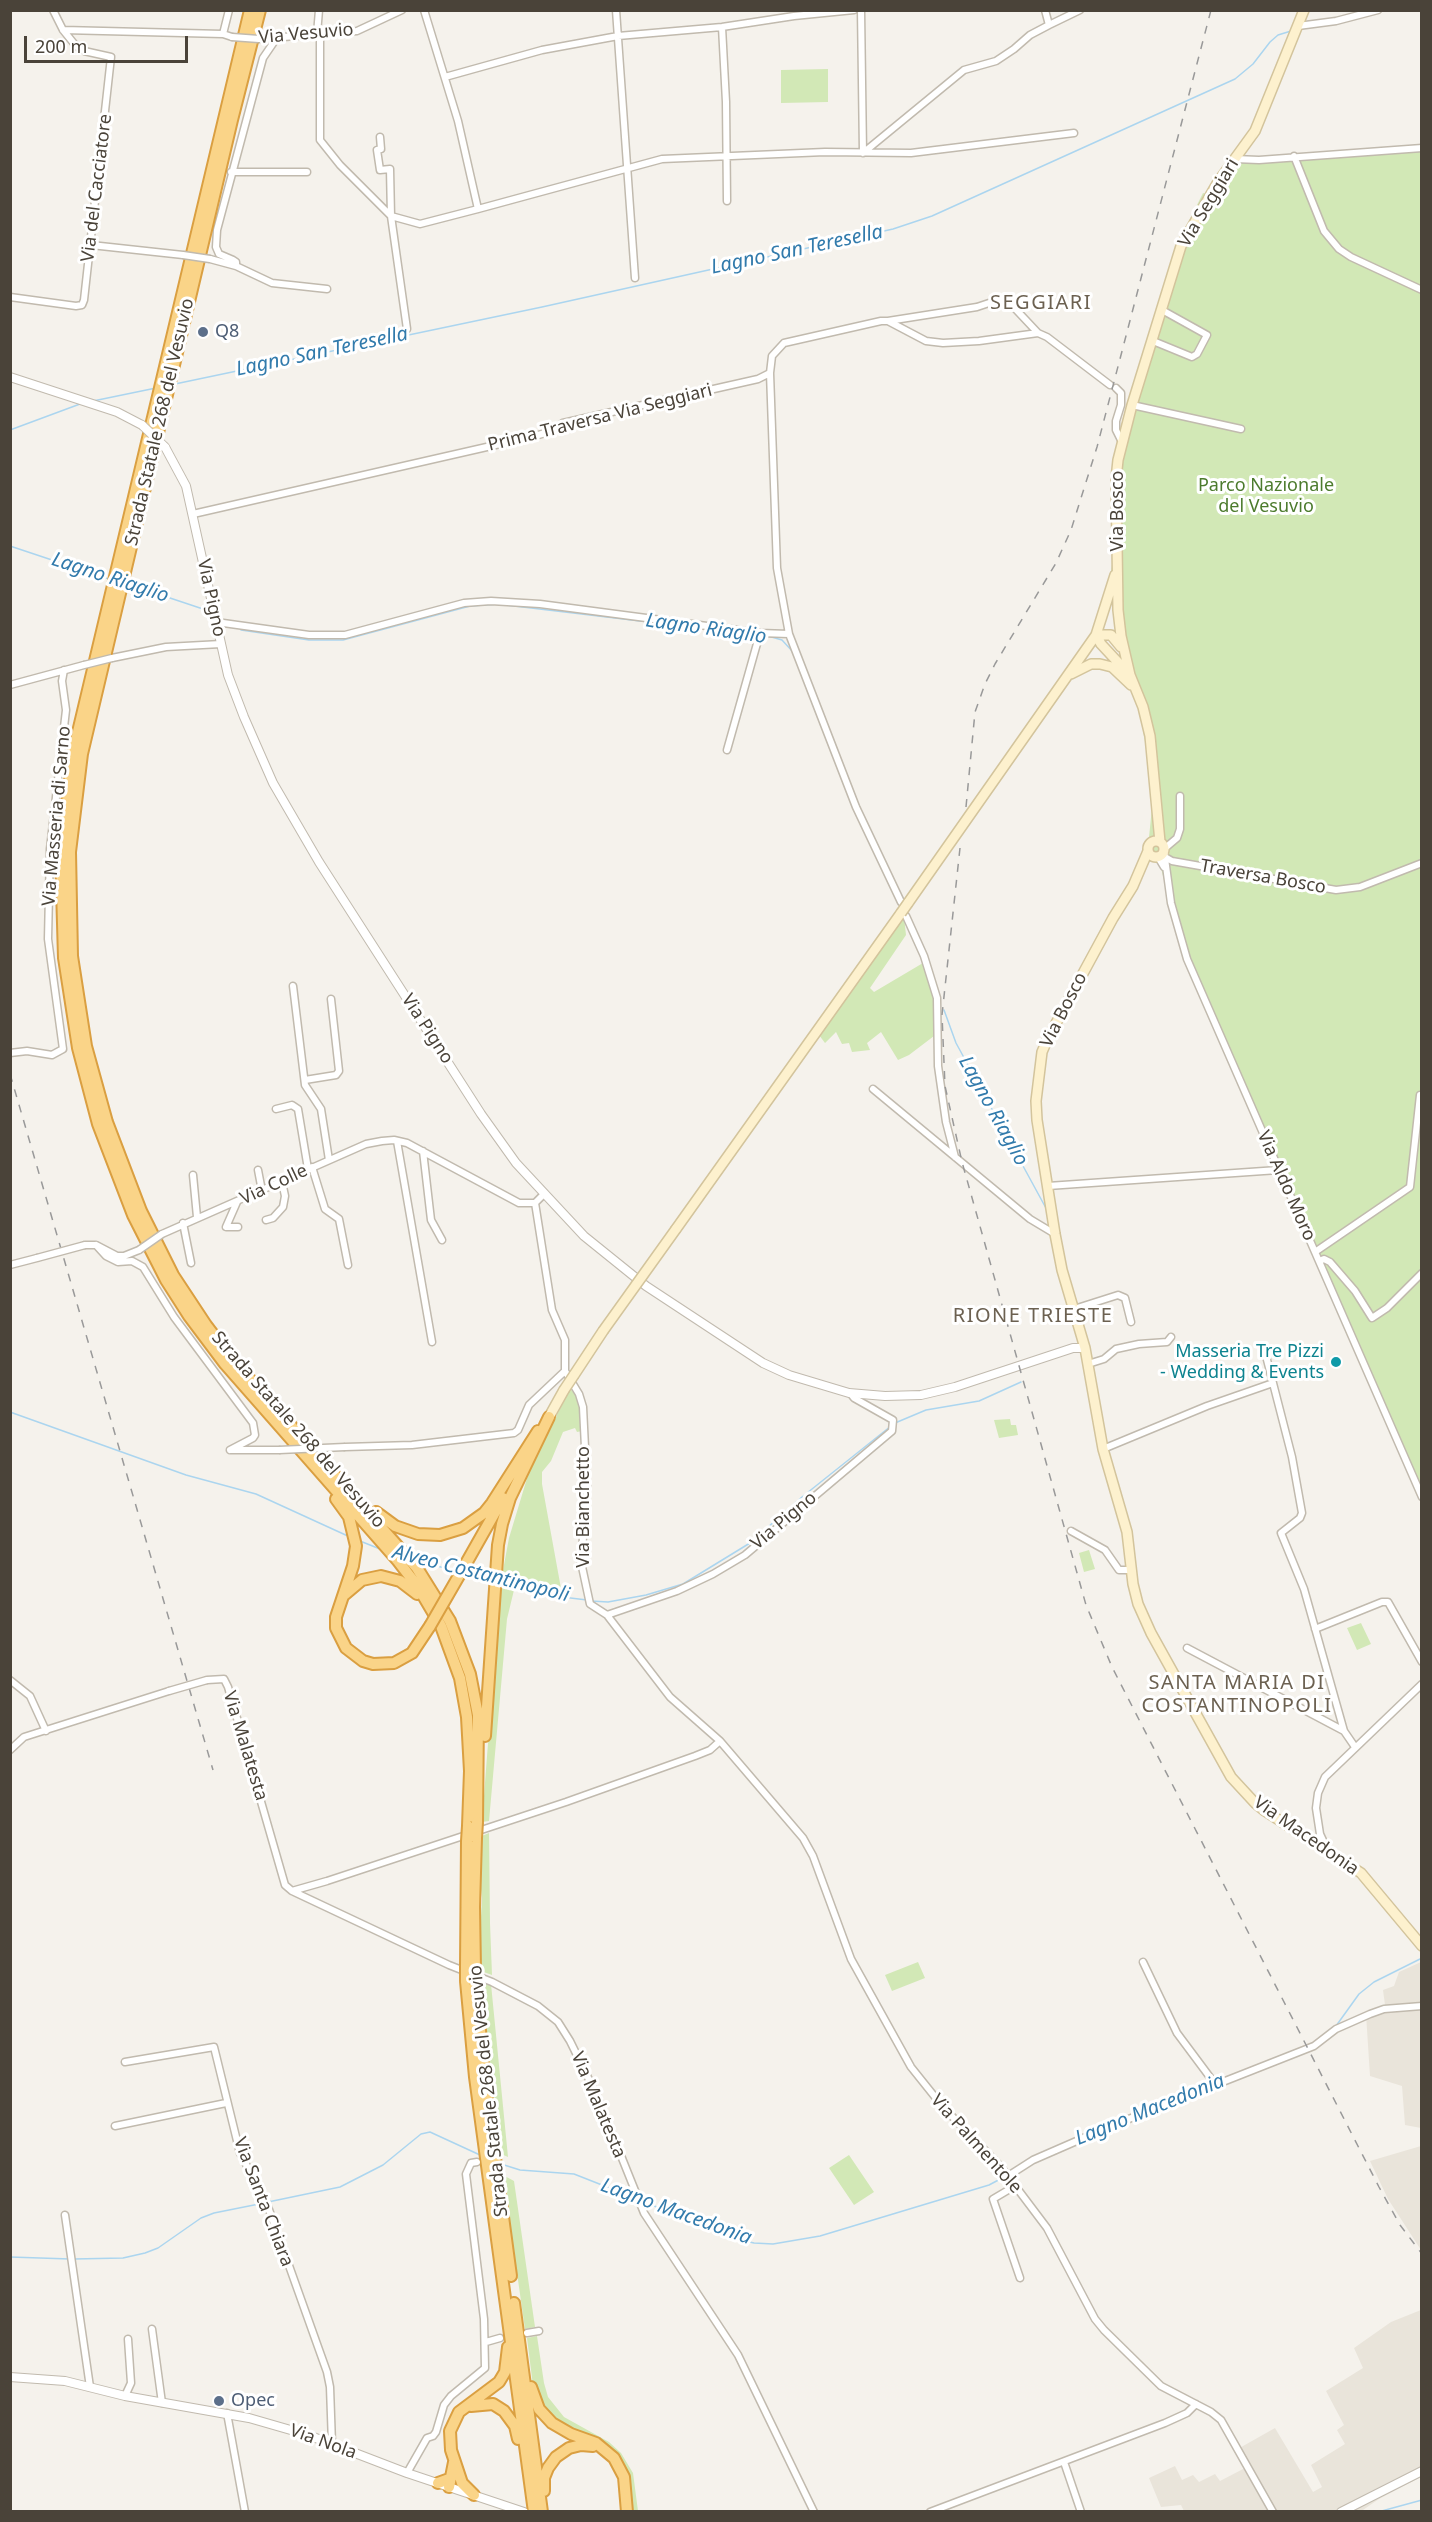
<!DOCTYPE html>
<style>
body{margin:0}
#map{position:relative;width:1432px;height:2522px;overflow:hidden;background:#f5f2ec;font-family:"Noto Sans",sans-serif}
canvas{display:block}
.frame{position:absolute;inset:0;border:12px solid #4a4339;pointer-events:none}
.scale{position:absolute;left:24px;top:36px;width:164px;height:27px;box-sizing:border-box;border:3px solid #4a4339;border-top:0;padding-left:8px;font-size:18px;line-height:21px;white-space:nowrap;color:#4a4339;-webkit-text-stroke:4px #fff;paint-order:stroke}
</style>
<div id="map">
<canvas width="1432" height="2522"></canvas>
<div class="frame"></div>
<div class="scale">200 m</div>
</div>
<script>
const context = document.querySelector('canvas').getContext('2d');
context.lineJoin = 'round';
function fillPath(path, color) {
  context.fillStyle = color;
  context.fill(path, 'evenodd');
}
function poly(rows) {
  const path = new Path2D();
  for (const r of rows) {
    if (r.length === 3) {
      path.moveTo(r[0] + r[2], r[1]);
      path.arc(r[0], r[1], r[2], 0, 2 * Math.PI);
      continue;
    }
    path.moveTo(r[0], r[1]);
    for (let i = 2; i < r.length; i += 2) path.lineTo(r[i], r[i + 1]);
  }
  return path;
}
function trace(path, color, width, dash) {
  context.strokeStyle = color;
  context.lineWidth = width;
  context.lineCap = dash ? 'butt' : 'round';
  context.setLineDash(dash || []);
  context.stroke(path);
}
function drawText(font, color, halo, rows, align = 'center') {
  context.font = font + ' "Noto Sans",sans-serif';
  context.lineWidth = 6;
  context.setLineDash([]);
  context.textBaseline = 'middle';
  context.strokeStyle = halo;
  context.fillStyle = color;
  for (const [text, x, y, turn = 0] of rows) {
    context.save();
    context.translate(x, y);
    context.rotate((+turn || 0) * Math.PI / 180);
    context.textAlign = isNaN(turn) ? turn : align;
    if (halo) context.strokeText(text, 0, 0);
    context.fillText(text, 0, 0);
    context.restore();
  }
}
fillPath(poly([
 [1421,1962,1421,2128,1405,2125,1402,2086,1370,2076,1366,2014,1385,2005,1383,1990,1394,1986,1399,1972],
 [1421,2146,1422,2146,1421,2250,1388,2199,1370,2161],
 [1421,2310,1421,2477,1379,2499,1360,2512,1184,2511,1181,2505,1161,2507,1149,2478,1175,2466,1182,2480,1193,2475,1199,2482,1215,2474,1220,2481,1245,2468,1236,2450,1275,2428,1313,2492,1322,2487,1311,2465,1345,2444,1337,2430,1344,2425,1326,2391,1363,2368,1354,2348,1391,2322]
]), '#e9e4da');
fillPath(poly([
 [828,69,828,102,781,103,781,70],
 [1421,147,1421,1502,1182,953,1160,864,1148,847,1153,798,1150,770,1138,702,1110,576,1114,554,1113,475,1128,408,1138,368,1151,338,1178,243,1203,193,1206,194,1226,162,1251,162],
 [904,917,906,935,870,988,874,992,923,963,934,999,934,1036,909,1055,898,1060,881,1032,867,1043,870,1050,852,1052,849,1043,842,1044,836,1032,825,1043,819,1035],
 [570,1388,579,1400,581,1408,582,1431,577,1432,575,1428,563,1432,551,1461,542,1472,542,1484,562,1594,501,1581,509,1538,528,1475],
 [1010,1419,1011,1425,1016,1425,1018,1435,999,1438,994,1420],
 [1089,1550,1095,1569,1084,1572,1079,1553],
 [500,1586,514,1590,507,1619,489,1821,482,1822],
 [1361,1623,1371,1644,1357,1650,1347,1628],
 [489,1833,490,1923,492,1975,481,1971,480,1934,482,1898,480,1882,482,1836],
 [918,1962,925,1978,892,1991,885,1975],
 [480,1980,491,1984,508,2157,499,2153],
 [849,2155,874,2192,854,2205,829,2168],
 [503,2175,514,2181,535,2327,525,2329],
 [537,2336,544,2383,548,2397,564,2417,609,2442,621,2453,633,2473,638,2511,632,2511,628,2476,626,2468,618,2456,566,2429,543,2410,533,2386,527,2338]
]), '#d2e8b6');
trace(poly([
 [175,384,542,307,893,229,932,216,1235,79,1253,64,1270,42,1278,35,1291,31],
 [93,401,156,388],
 [10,430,80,404],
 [10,546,109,579],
 [128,584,209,611],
 [506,605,724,631],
 [241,630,309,640,343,640,470,606,498,604],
 [768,636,782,640,793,652],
 [857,816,877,858],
 [944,1010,956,1043,1047,1210],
 [10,1412,186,1475,256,1494,350,1537],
 [895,1423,926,1410,979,1401,1021,1382],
 [360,1541,380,1549],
 [416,1560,455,1571],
 [465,1574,490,1581],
 [500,1583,554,1596,587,1600],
 [591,1601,608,1602,646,1595,683,1584,750,1543,802,1497,891,1426],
 [1336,2026,1359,1994,1374,1982,1420,1959],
 [1214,2082,1263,2063],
 [1201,2087,1210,2083],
 [501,2164,520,2170,574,2174,635,2198],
 [642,2201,732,2238,754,2243,773,2244,820,2236,989,2185,1006,2176],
 [268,2202,340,2187,383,2165,421,2134,430,2132,480,2155],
 [10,2257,70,2259],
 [74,2259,123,2258,145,2253,158,2248,201,2218,214,2213,264,2203],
 [1378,2512,1422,2500]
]), '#abd5ef', 1.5);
const minor = poly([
 [616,10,635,278],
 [861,10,863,153],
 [1045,10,1049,25,1080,10],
 [1298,26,1336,21,1378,10],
 [722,27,726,102,727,201],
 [63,30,223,34,232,37],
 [223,34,229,10],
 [317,34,319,10],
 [320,34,320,140,340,165,391,216,420,224,478,209,458,121,424,10],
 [259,39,357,31,402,10],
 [445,77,542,50,618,36,722,27,794,16,854,10],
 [380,137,381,149,377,150,380,170,390,169,391,216,407,329],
 [863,153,964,70,996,61,1014,49,1030,35,1049,25],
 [1294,156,1324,231,1339,249,1351,257,1422,290],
 [1235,159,1259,160,1422,148],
 [231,172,307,172],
 [478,209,662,159,825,152,911,153,1074,133],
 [91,245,183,255],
 [210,259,236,266,272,283,327,289],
 [236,266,236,262,233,260,219,254,216,247,217,230,263,58,276,39],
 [10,297,76,306,82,305,84,300,111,57,84,51,76,46,63,30,53,10],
 [888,321,977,307,1001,299,1007,300,1038,333],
 [1153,341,1192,357,1197,354,1207,335,1162,310],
 [1116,388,1121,393,1121,405,1116,421,1116,430,1122,442],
 [1132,405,1241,429],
 [193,514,535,436,552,431,563,423,758,379,770,373],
 [216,622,309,635,345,635,464,603,491,601,540,604,760,633],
 [112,658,166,647,221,644],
 [10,685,84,665],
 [727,750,760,633,789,634],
 [1164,849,1177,838,1180,829,1180,796],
 [1164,851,1171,903,1187,959,1422,1497],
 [1158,857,1164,867],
 [1165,857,1172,861,1336,890,1360,887,1422,863],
 [901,902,856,807,789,634,777,568,770,373,772,356,784,343,881,321,888,321,926,341,943,343,979,341,1038,333,1047,337,1110,385],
 [906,916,924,956,937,998,938,1066,946,1122,955,1157],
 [293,986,305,1085,321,1109,329,1160],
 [10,1053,27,1051,52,1055,63,1049,48,939,50,849,66,710,62,681,64,670],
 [305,1080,336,1075,339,1071,331,999],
 [873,1089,1030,1219,1055,1234],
 [276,1109,292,1105,298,1109,308,1169],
 [397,1141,432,1342],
 [423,1151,431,1220,442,1240],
 [312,1167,325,1209,339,1219,348,1265],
 [258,1170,262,1191],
 [193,1175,197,1217],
 [1048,1186,1278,1170],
 [543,1195,535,1203,536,1209,552,1310,565,1340,565,1371,579,1394,583,1407,587,1488,581,1562,590,1604,607,1615,670,1697,720,1741,803,1838,813,1856,851,1959,911,2067,943,2107,1001,2167,1047,2228,1095,2319,1104,2330,1161,2386,1211,2412,1221,2420,1273,2512],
 [237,1202,226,1227,238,1227],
 [266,1220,273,1218,283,1207,285,1196,282,1182],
 [183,1223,191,1263],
 [162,1234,366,1144,382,1141,394,1140,407,1143,519,1203,535,1203],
 [85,1245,96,1245,117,1256,124,1256,139,1250],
 [96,1245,106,1256,118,1262,132,1261,143,1267,174,1317,253,1423,255,1435,253,1438,230,1450],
 [1315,1252,1410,1187,1420,1095],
 [1319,1261,1324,1259,1330,1262,1355,1291,1372,1318,1387,1308,1422,1273],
 [10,1265,37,1258],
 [1074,1309,1118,1295,1125,1298,1131,1322],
 [1265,1352,1292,1457,1302,1513,1300,1518,1281,1533,1304,1589,1344,1731,1355,1747],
 [1088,1364,1104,1359,1116,1349,1139,1344,1167,1342,1171,1337],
 [345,1447,412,1445,514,1433,518,1430,529,1405,565,1371],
 [1103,1449,1207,1406,1273,1383],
 [230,1450,279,1450],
 [1071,1531,1105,1550,1119,1570,1131,1570],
 [607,1615,677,1591,713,1574,745,1555,892,1431,893,1420,854,1398,850,1393],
 [1315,1629,1382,1602,1388,1602,1422,1662],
 [1187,1648,1344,1731],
 [10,1680,30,1696,46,1731],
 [207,1680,224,1679,228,1687,285,1885,292,1891,327,1881,566,1802,695,1756,710,1750,720,1741],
 [10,1750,24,1737,169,1691],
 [1327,1849,1320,1834,1316,1808,1318,1793,1325,1777,1422,1684],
 [292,1891,449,1965,492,1982,538,2006,558,2022,570,2041,597,2096,644,2213,738,2355,814,2512],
 [1143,1962,1177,2033,1215,2084],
 [125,2062,214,2047,240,2153,267,2204,327,2372,330,2387,332,2444],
 [115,2126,226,2103],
 [1008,2176,1033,2160,1111,2126,1314,2046,1336,2029,1370,2014,1384,2009,1422,2006],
 [1015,2186,993,2199,1020,2278],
 [65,2215,90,2387],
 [152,2329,162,2403],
 [527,2333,539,2331],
 [486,2342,500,2338],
 [125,2396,131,2383,128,2339],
 [227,2413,245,2512],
 [1064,2462,1081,2512],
 [407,2473,427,2438,433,2436,436,2432,444,2405,451,2396,485,2368,484,2319,466,2174,471,2163,477,2162],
 [930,2512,1165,2423,1187,2413,1196,2404]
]);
const tertiary = poly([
 [10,377,117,412,142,425],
 [165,447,186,486,228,675,244,717,273,783,319,862,481,1114,516,1163,584,1236,646,1286,763,1363,789,1375,849,1393,885,1396,921,1395,955,1387,1073,1348,1085,1348],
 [10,2377,65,2381,125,2396,249,2418,308,2435,407,2473,524,2512],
 [1341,2512,1422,2471]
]);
const secondary = poly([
 [1096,635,1101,644,1127,672],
 [1096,635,1111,635,1121,647],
 [1071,674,1091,664,1100,664,1112,667,1131,685],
 [1156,849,8],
 [1160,842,1150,736,1143,707,1130,675,1121,636,1118,610,1116,479,1118,460,1132,405,1181,246,1218,182,1255,131,1304,10],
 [1148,851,1133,886,1113,918,1048,1038,1042,1052,1036,1101,1037,1120,1055,1234,1062,1270,1085,1348,1103,1449,1127,1532,1133,1584,1138,1604,1151,1633,1231,1777,1255,1803,1265,1811,1361,1873,1422,1946],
 [908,903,1096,635,1115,575],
 [676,1229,901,913],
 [574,1375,603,1331],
 [549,1417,564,1390]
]);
const trunk = poly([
 [250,10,73,753,61,854,64,958,78,1048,98,1124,133,1215,166,1280,189,1316,225,1364,398,1561,418,1587,441,1626,460,1678,467,1717,470,1771,468,1826],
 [260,10,232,120,82,754,70,852,72,956,86,1046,107,1122,141,1211,173,1275,206,1325,231,1358,417,1568,450,1621,470,1674,478,1715,477,1822],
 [336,1499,349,1517,356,1546,353,1566,336,1617,336,1628,346,1648,363,1661,373,1664,394,1663,412,1653,430,1626],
 [376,1512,395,1526,418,1534,440,1535,463,1528,484,1513,492,1503,538,1431],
 [464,1567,503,1498],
 [343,1596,362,1580,381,1576,400,1581,417,1594],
 [485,1736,498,1545,502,1524,510,1498,549,1417],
 [466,1966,467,1841],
 [475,1969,474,1907,476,1838],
 [466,1981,475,2077,534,2512],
 [476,1984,484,2076,511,2276],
 [514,2303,542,2512],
 [531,2387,539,2409,552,2423,571,2434,596,2443,614,2458,624,2477,627,2512],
 [471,2406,493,2404,504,2411,515,2426,518,2439],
 [438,2483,449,2479],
 [449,2487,454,2462],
 [544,2491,544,2478,548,2468,556,2457,569,2448,581,2445,593,2446],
 [474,2495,462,2483,451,2450,450,2431,459,2412,499,2382,505,2372,508,2347]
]);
trace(minor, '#c1baae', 9);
trace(tertiary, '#c1baae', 10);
trace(secondary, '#d3c49c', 12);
trace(trunk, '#da9f41', 14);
trace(minor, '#fff', 6);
trace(tertiary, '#fff', 8);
trace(secondary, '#fdf1ce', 9);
trace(trunk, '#fad488', 10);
trace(poly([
 [966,807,975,712,985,684,995,664,1056,563,1071,530,1097,447,1211,10],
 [960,848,942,1015,945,1086,962,1162,1086,1605,1112,1667,1379,2187,1400,2225,1422,2254],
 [10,1074,213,1770]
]), '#999', 1.5, [8, 8]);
const minorBridge = poly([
 [232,37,259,39],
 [183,255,210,259],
 [84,665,112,658],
 [139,1250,162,1234],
 [37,1258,85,1245],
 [279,1450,345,1447],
 [169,1691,207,1680]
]);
const tertiaryBridge = poly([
 [142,425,165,447]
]);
const secondaryBridge = poly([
 [901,913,908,903],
 [603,1331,676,1229],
 [564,1390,574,1375]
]);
const trunkBridge = poly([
 [430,1626,464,1567],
 [476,1838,477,1822],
 [467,1841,468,1826],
 [466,1966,466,1981],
 [475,1969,476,1984]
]);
trace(minorBridge, '#c1baae', 9, []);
trace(tertiaryBridge, '#c1baae', 10, []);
trace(secondaryBridge, '#d3c49c', 12, []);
trace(trunkBridge, '#da9f41', 14, []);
trace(minorBridge, '#fff', 6);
trace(tertiaryBridge, '#fff', 8);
trace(secondaryBridge, '#fdf1ce', 9);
trace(trunkBridge, '#fad488', 10);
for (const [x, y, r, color] of [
 [203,332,6,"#5c6f8a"],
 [1336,1362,6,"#0f9aa8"],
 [219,2401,6,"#5c6f8a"]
]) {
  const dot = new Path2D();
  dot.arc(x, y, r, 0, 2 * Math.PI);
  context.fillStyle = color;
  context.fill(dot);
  trace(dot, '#fff', 2);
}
drawText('18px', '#4a4339', '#fff', [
 ["Via Vesuvio",306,34,-5],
 ["Via del Cacciatore",97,188,-83],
 ["Via Seggiari",1209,203,-59],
 ["Prima Traversa Via Seggiari",600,418,-14],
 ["Strada Statale 268 del Vesuvio",160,422,-77],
 ["Via Bosco",1118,511,-90],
 ["Via Pigno",211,598,78],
 ["Via Masseria di Sarno",57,816,-85],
 ["Traversa Bosco",1263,877,10],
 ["Via Bosco",1064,1010,-63],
 ["Via Pigno",427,1029,57],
 ["Via Colle",274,1185,-25],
 ["Via Aldo Moro",1286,1186,66],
 ["Strada Statale 268 del Vesuvio",298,1430,49],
 ["Via Bianchetto",584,1507,-90],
 ["Via Pigno",784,1521,-40],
 ["Via Malatesta",245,1746,73],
 ["Via Macedonia",1306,1836,35],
 ["Strada Statale 268 del Vesuvio",489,2091,-96],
 ["Via Malatesta",598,2105,67],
 ["Via Palmentole",976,2144,48],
 ["Via Santa Chiara",263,2202,69],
 ["Via Nola",323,2442,20]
]);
drawText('18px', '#4e5e75', '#fff', [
 ["Q8",215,332],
 ["Opec",231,2401]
], 'left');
drawText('18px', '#4c7b2d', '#fff', [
 ["Parco Nazionale",1266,486],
 ["del Vesuvio",1266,507]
]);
drawText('18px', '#0d838f', '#fff', [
 ["Masseria Tre Pizzi",1324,1352],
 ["- Wedding & Events",1324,1373]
], 'right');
drawText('italic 20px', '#327bac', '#fff', [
 ["Lagno San Teresella",797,250,-12],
 ["Lagno San Teresella",322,352,-12],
 ["Lagno Riaglio",110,578,18],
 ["Lagno Riaglio",706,629,8],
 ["Lagno Riaglio",993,1111,61],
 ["Alveo Costantinopoli",481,1574,14],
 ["Lagno Macedonia",1150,2110,-22],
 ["Lagno Macedonia",676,2212,20]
]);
context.letterSpacing = '1.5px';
drawText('20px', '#6c6151', '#fff', [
 ["SEGGIARI",1041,303],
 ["RIONE TRIESTE",1033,1316],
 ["SANTA MARIA DI",1237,1683],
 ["COSTANTINOPOLI",1237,1706]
]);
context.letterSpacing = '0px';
</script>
